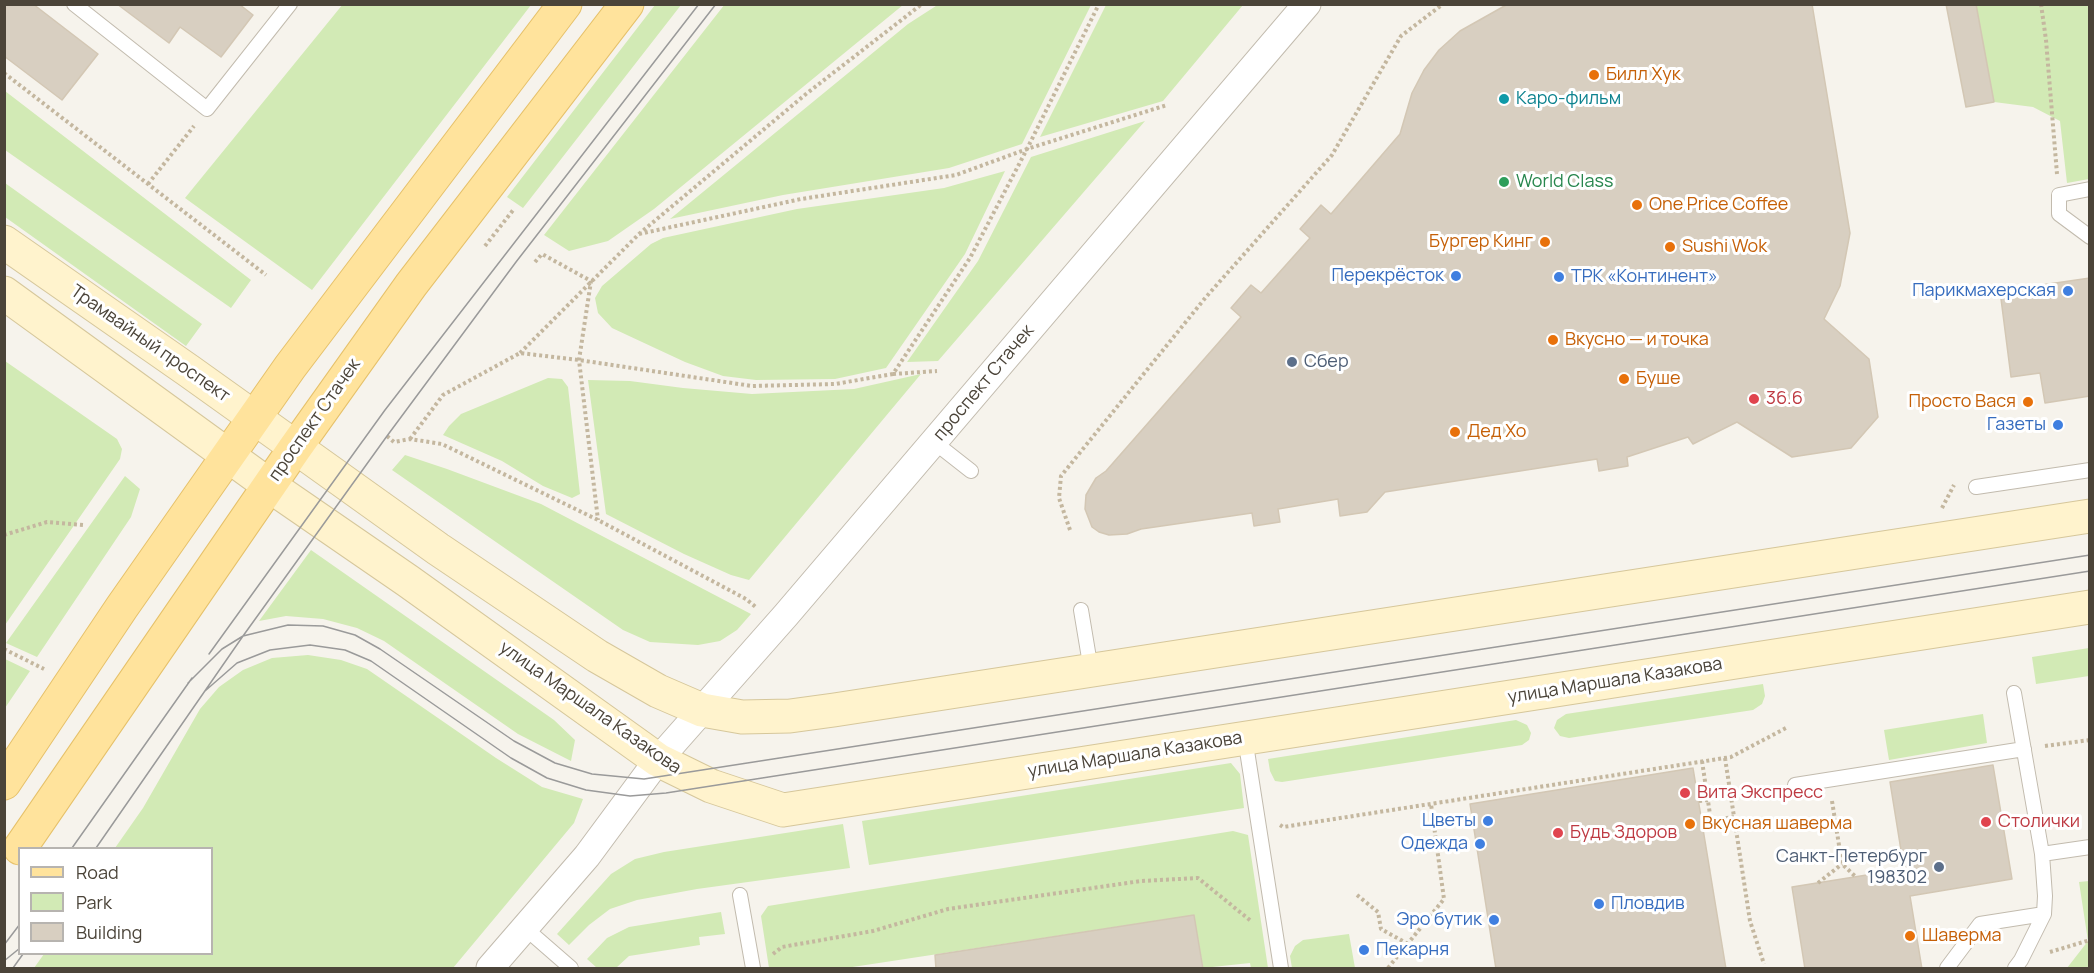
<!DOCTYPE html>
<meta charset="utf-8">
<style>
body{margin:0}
#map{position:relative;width:2094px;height:973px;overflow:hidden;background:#f6f3ec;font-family:Manrope,sans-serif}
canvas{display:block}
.frame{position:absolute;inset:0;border:6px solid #4b4439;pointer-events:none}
.legend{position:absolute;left:18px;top:847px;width:195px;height:108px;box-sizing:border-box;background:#fff;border:2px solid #b7b4b0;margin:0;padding:8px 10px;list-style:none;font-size:18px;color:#4b4439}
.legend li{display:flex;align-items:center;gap:12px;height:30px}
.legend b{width:30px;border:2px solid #b7b4b0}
</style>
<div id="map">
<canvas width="2094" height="973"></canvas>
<div class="frame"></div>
<ul class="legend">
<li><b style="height:8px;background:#ffe39c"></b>Road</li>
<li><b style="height:16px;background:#d2eab5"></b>Park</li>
<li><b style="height:16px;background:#d8cfc1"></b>Building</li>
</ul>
</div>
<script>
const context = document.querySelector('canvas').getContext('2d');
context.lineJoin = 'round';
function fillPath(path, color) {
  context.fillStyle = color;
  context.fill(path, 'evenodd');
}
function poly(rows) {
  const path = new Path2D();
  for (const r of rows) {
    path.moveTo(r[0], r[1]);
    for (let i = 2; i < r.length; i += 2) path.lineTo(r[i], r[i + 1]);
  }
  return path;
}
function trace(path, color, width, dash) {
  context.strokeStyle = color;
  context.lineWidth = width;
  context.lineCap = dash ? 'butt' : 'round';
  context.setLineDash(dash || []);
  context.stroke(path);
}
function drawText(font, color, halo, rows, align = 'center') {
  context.font = font + ' Manrope,sans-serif';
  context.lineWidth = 6;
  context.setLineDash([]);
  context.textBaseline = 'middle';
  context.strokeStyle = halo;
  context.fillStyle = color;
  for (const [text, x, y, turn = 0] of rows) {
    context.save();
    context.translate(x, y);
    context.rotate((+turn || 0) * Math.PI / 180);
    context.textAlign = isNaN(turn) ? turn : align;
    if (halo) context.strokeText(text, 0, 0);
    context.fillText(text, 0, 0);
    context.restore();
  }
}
fillPath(poly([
 [343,4,531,5,312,290,185,198],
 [725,4,903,5,654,209,608,241,569,251,544,235],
 [939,4,1091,5,1022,144,949,168,783,195,670,219,908,24],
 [655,5,681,5,523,208,507,197],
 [1106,5,1243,5,1163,101,1040,137],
 [1976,5,2089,5,2089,179,2067,183,2060,121,2033,107,1994,102],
 [5,91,251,280,231,308,5,150],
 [1145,121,938,361,907,362,978,261,1031,157],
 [1005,171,965,254,886,368,835,379,756,380,723,376,685,362,642,342,612,328,598,313,595,298,602,286,651,244,663,238,797,209,944,188],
 [5,183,202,324,186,346,5,217],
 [5,361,117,439,122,449,120,459,5,625],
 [921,374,749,580,731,575,684,554,606,514,588,380,630,381,683,388,752,394,854,389],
 [548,378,562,379,568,387,580,494,572,498,543,486,502,461,443,435,449,426,461,414],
 [405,455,447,469,541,504,751,614,737,630,720,641,698,645,650,642,623,630,392,470],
 [125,476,140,489,131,517,37,657,6,643],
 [311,550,554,720,575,740,571,761,518,734,384,641,357,628,323,619,286,616,259,621],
 [2089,648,2089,676,2036,684,2032,657],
 [308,655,341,660,367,669,496,758,542,787,583,799,574,823,453,968,34,968,44,954,212,954,212,848,115,848,143,808,200,709,219,687,243,670,272,658],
 [5,659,30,671,5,708],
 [1763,684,1765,696,1762,704,1753,710,1569,738,1560,736,1554,728,1557,720,1566,714],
 [1983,714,1987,743,1889,760,1884,730],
 [1516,720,1527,725,1531,733,1529,740,1522,745,1282,782,1275,781,1270,771,1268,759],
 [1231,763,1240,774,1244,808,869,865,862,821],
 [843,824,850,868,697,889,637,900,610,909,589,925,569,945,557,934,611,874,635,859,664,852],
 [1233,831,1248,835,1268,968,1251,968,1250,963,1203,968,1194,915,846,968,769,968,761,916,768,906],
 [2089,881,2089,968,2067,968,2088,941,2079,882],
 [721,912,725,934,699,937,700,945,629,956,616,968,597,968,587,959,607,938,629,927],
 [1349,934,1355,968,1292,968,1290,956,1295,946,1303,940]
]), '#d2eab5');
const building = poly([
 [4,4,33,4,98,54,62,100,4,56,4,4],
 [117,4,239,4,253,15,221,57,180,27,169,43,117,4],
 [1508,4,1812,4,1850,233,1840,286,1824,319,1869,359,1878,417,1851,448,1792,457,1737,422,1693,444,1688,437,1627,457,1628,466,1599,471,1597,459,1385,492,1367,512,1340,516,1338,499,1278,509,1280,522,1254,526,1252,513,1141,529,1127,534,1109,535,1099,532,1092,527,1085,509,1086,495,1096,478,1106,471,1241,317,1231,308,1251,285,1261,293,1310,238,1300,229,1321,205,1331,214,1400,134,1412,93,1424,70,1439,50,1460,31,1508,4],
 [1946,4,1976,4,1994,102,1966,107,1946,4],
 [2090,278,2090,396,2045,403,2040,373,2011,377,2000,291,2090,278],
 [1993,765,2012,879,1910,896,1922,969,1805,969,1792,887,1904,869,1890,782,1993,765],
 [1693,768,1726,969,1496,969,1470,804,1693,768],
 [1194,915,1203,969,936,969,935,955,1194,915]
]);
fillPath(building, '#d8cfc1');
trace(building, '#d3c7b4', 1.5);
const lane = poly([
 [74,4,207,109,290,4],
 [2090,189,2059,195,2059,214,2090,237],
 [934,442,971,471],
 [1976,487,2090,470],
 [1081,610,1091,670],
 [2014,693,2042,854,2045,896,2044,914,2021,960,2015,968],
 [1245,738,1281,968],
 [1795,785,2024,749],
 [2042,854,2090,847],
 [740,895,753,968],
 [525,928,571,968],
 [1947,968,1980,924,2044,914]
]);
const street = poly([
 [490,968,587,856,658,760,786,615,1307,4]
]);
const secondary = poly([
 [4,242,189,371,438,549,597,656,658,691,702,710,742,717,790,716,834,710,2090,516],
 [4,293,270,486,408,581,658,760,711,786,783,810,2090,607]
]);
const primary = poly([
 [4,783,122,607,290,367,565,4],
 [20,848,295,448,411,285,627,4]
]);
trace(lane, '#c2bbae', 16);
trace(street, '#c2bbae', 29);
trace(secondary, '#d6c79b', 35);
trace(primary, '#e6c16a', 35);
trace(poly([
 [2041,4,2046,40,2057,174],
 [4,73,266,275],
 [148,184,194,126],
 [639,234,801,199,956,175,1027,149,1167,105],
 [485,246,514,209],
 [535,262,542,254,591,281,579,360,598,520],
 [520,353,639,234,806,94,922,4],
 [893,374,937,371],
 [387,436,394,442,410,439,442,444,598,520,746,599,757,608],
 [410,439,443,395,520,353,579,360,752,386,835,384,893,374,970,258,1027,149,1099,4],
 [1942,508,1954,485],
 [1070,530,1059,498,1061,476,1206,297,1332,155,1401,36,1443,4],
 [4,535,47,522,83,525],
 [4,649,44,669],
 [2045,746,2090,740],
 [1725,758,1750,921,1764,964],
 [1702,761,1711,821],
 [1699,801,1708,800],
 [1832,801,1842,864,1856,877],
 [1702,822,1734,817],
 [1280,825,1283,827,1731,757,1786,728],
 [1818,883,1842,864],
 [1357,895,1378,912,1381,929,1408,944],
 [2050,952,2090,940],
 [773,954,782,947,873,931,948,909,1141,881,1198,878,1251,921],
 [1388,968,1444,899,1431,804]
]), '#c4b79f', 4, [3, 3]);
trace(lane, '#fff', 14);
trace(street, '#fff', 27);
trace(secondary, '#fff3cd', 33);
trace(primary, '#ffe39c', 33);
trace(poly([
 [209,654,385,410,699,4],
 [188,683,222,649,243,636,288,625,323,626,355,635,380,649,514,741,555,763,592,774,644,779,2090,555],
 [205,691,237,663,270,650,310,645,345,650,371,661,511,758,547,778,586,790,630,796,666,793,2090,571],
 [72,848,192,678],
 [96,848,243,636,387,436,516,262,716,4],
 [4,945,20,924],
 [4,961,20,948],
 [13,968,23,954]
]), '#9a9a9a', 1.5);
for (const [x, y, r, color] of [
 [1594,75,6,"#e8710a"],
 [1504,99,6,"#0f9aa8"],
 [1504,182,6,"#2e9e5b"],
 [1637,205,6,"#e8710a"],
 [1545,242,6,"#e8710a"],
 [1670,247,6,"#e8710a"],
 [1456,276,6,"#3f7fe0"],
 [1559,277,6,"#3f7fe0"],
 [2068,291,6,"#3f7fe0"],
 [1553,340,6,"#e8710a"],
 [1292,362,6,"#5c6f8a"],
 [1624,379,6,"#e8710a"],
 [1754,399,6,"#e0444e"],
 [2028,402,6,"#e8710a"],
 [2058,425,6,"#3f7fe0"],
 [1455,432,6,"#e8710a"],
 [1685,793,6,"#e0444e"],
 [1488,821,6,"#3f7fe0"],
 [1986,822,6,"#e0444e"],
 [1690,824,6,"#e8710a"],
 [1558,833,6,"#e0444e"],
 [1480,844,6,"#3f7fe0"],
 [1939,867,6,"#5c6f8a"],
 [1599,904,6,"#3f7fe0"],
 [1494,920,6,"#3f7fe0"],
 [1910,936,6,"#e8710a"],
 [1364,950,6,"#3f7fe0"]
]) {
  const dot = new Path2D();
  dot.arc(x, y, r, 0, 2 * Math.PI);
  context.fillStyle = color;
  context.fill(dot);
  trace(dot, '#fff', 2);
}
drawText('18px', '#c56008', '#fff', [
 ["Билл Хук",1606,75],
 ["One Price Coffee",1649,205],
 ["Бургер Кинг",1533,242,"right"],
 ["Sushi Wok",1682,247],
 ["Вкусно — и точка",1565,340],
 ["Буше",1636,379],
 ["Просто Вася",2016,402,"right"],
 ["Дед Хо",1467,432],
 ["Вкусная шаверма",1702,824],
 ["Шаверма",1922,936]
], 'left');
drawText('18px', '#0d838f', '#fff', [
 ["Каро-фильм",1516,99]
], 'left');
drawText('18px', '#27864d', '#fff', [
 ["World Class",1516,182]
], 'left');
drawText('18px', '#366cbe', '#fff', [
 ["Перекрёсток",1444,276],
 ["ТРК «Континент»",1571,277,"left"],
 ["Парикмахерская",2056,291],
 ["Газеты",2046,425],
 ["Цветы",1476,821],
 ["Одежда",1468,844],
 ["Пловдив",1611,904,"left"],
 ["Эро бутик",1482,920],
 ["Пекарня",1376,950,"left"]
], 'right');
drawText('18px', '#4b4439', '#fff', [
 ["Трамвайный проспект",150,344,35],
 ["проспект Стачек",984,383,-50],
 ["проспект Стачек",315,420,-55],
 ["улица Маршала Казакова",1615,681,-9],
 ["улица Маршала Казакова",590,708,35],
 ["улица Маршала Казакова",1135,755,-9]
]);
drawText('18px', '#4e5e75', '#fff', [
 ["Сбер",1304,362],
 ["Санкт-Петербург",1927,857,"right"],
 ["198302",1927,878,"right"]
], 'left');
drawText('18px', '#be3a42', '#fff', [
 ["36.6",1766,399],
 ["Вита Экспресс",1697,793],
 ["Столички",1998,822],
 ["Будь Здоров",1570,833]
], 'left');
</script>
